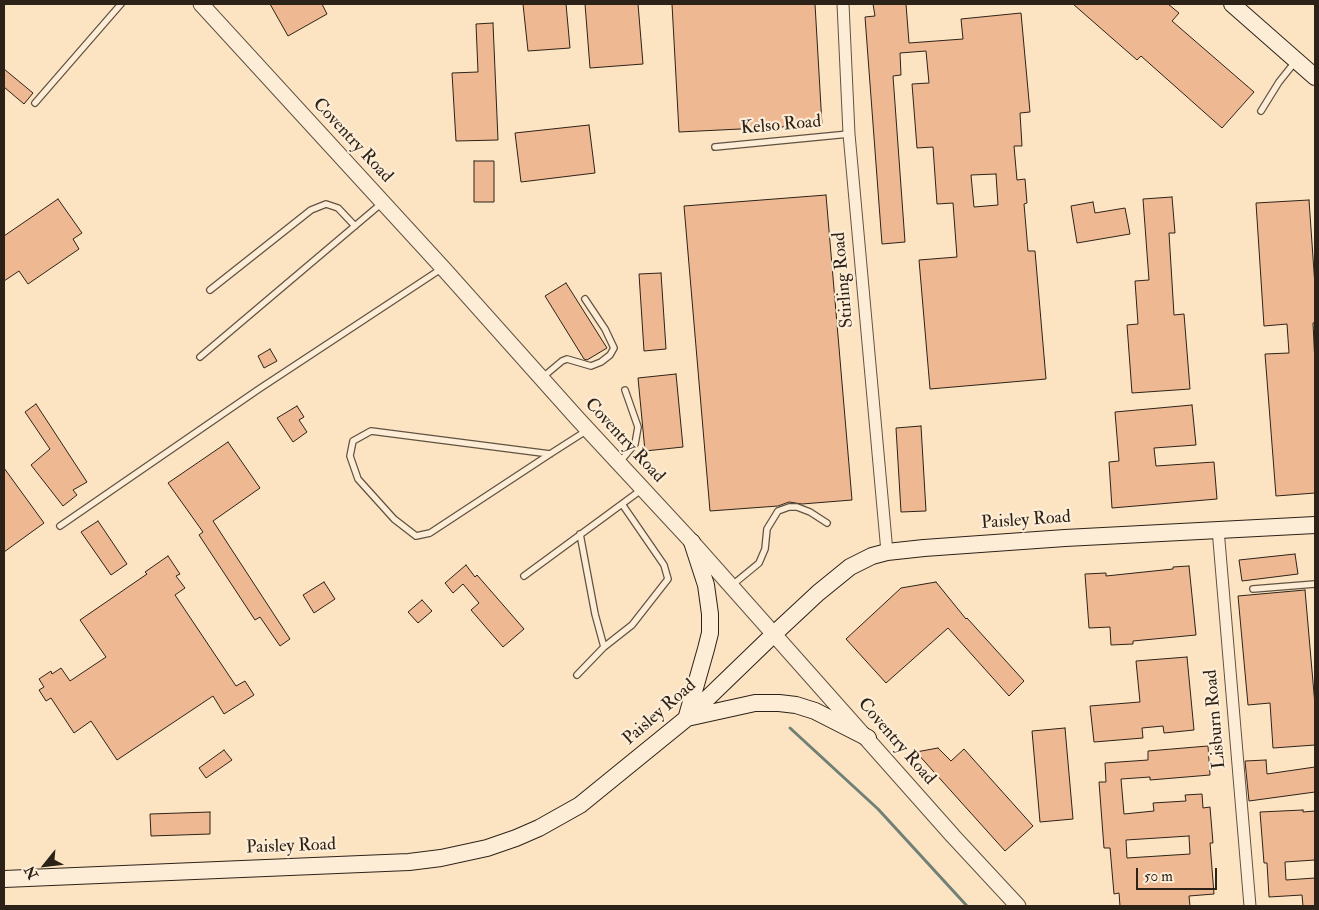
<!DOCTYPE html>
<style>
body{margin:0}
#map{position:relative;width:1319px;height:910px;overflow:hidden;background:#fce4c2;font-family:"IM FELL Double Pica",serif}
canvas{display:block}
.frame{position:absolute;inset:0;border:5px solid #2d2218;pointer-events:none}
.north{position:absolute;left:20px;top:840px;width:50px;height:50px;-webkit-text-stroke:4px #fdedd7;paint-order:stroke;rotate:241deg;font-size:14px;font-weight:700;line-height:20px;text-align:center;color:#2d2218}
.north::after{content:'';display:block;margin:auto;width:18px;height:22px;background:#2d2218;clip-path:polygon(50% 0,100% 100%,50% 72%,0 100%)}
.scale{position:absolute;left:1136px;top:868px;width:81px;height:22px;box-sizing:border-box;border:2px solid #2d2218;border-top:0;padding-left:6px;font-size:15px;line-height:18px;white-space:nowrap;color:#2d2218;-webkit-text-stroke:4px #fdedd7;paint-order:stroke}
</style>
<div id="map">
<canvas width="1319" height="910"></canvas>
<div class="frame"></div>
<div class="north">N</div>
<div class="scale">50 m</div>
</div>
<script>
const context = document.querySelector('canvas').getContext('2d');
context.lineJoin = 'round';
function poly(rows) {
  const path = new Path2D();
  for (const r of rows) {
    path.moveTo(r[0], r[1]);
    for (let i = 2; i < r.length; i += 2) path.lineTo(r[i], r[i + 1]);
  }
  return path;
}
function trace(path, color, width, dash) {
  context.strokeStyle = color;
  context.lineWidth = width;
  context.lineCap = dash ? 'butt' : 'round';
  context.setLineDash(dash || []);
  context.stroke(path);
}
function fillPath(path, color) {
  context.fillStyle = color;
  context.fill(path, 'evenodd');
}
function drawText(font, color, halo, rows, align = 'center') {
  context.font = font + ' "IM FELL Double Pica",serif';
  context.lineWidth = 4.5;
  context.setLineDash([]);
  context.textBaseline = 'middle';
  context.strokeStyle = halo;
  context.fillStyle = color;
  for (const [text, x, y, turn = 0] of rows) {
    context.save();
    context.translate(x, y);
    context.rotate((+turn || 0) * Math.PI / 180);
    context.textAlign = isNaN(turn) ? turn : align;
    if (halo) context.strokeText(text, 0, 0);
    context.fillText(text, 0, 0);
    context.restore();
  }
}
trace(poly([
 [790,728,878,809,967,906]
]), '#718076', 3);
const building = poly([
 [270,4,322,4,327,14,288,36,270,4],
 [523,4,566,4,570,48,528,51,523,4],
 [585,4,638,4,643,64,590,68,585,4],
 [672,4,815,4,822,125,679,132,672,4],
 [873,4,906,4,909,43,963,39,961,19,1021,13,1030,112,1020,113,1022,146,1014,146,1017,180,1025,179,1027,203,1024,204,1028,251,1035,251,1046,379,930,389,919,260,957,257,953,203,937,204,933,147,917,148,912,84,929,83,926,51,900,53,901,75,893,76,905,242,882,244,865,17,875,16,873,4],
 [996,174,998,205,974,207,971,175,996,174],
 [1073,4,1168,4,1179,13,1172,21,1254,92,1222,128,1141,56,1137,60,1073,4],
 [493,23,498,140,456,141,452,73,478,72,476,24,493,23],
 [4,69,33,93,24,104,4,87,4,69],
 [589,125,595,173,521,182,515,133,589,125],
 [474,161,494,161,494,202,474,202,474,161],
 [826,195,852,500,802,504,789,502,778,506,710,511,684,206,826,195],
 [1172,197,1175,233,1169,233,1174,315,1184,314,1190,389,1132,393,1127,325,1138,324,1135,281,1149,280,1143,199,1172,197],
 [58,199,82,233,73,239,79,249,28,284,19,271,4,281,4,236,58,199],
 [1309,200,1315,286,1315,322,1313,323,1315,364,1315,493,1276,496,1265,354,1289,353,1287,324,1264,326,1256,203,1309,200],
 [1093,202,1095,213,1125,208,1130,234,1077,243,1071,206,1093,202],
 [661,273,666,349,644,351,639,274,661,273],
 [566,283,607,348,587,360,584,359,545,296,566,283],
 [270,349,277,361,264,368,258,356,270,349],
 [676,374,683,447,645,451,638,378,676,374],
 [36,404,87,482,73,490,77,495,63,506,31,465,50,449,25,412,36,404],
 [1192,405,1196,445,1154,448,1156,466,1214,462,1217,499,1112,508,1109,462,1119,461,1115,412,1192,405],
 [297,406,304,417,299,420,307,432,293,442,277,418,297,406],
 [921,426,926,511,901,512,896,428,921,426],
 [228,442,260,488,213,521,290,639,280,646,260,617,255,620,199,535,203,532,168,483,228,442],
 [4,468,44,523,4,552,4,468],
 [98,521,127,564,111,575,81,532,98,521],
 [1295,554,1298,574,1242,581,1239,560,1295,554],
 [168,556,180,574,176,576,185,588,175,595,236,686,245,681,254,695,224,714,213,696,117,760,91,721,74,733,51,698,46,701,39,690,44,687,39,679,51,671,52,674,61,668,70,681,106,657,80,620,147,574,145,572,168,556],
 [466,565,475,577,477,575,524,629,503,647,471,610,479,603,463,584,453,593,445,583,466,565],
 [1189,566,1196,635,1133,641,1133,644,1111,645,1110,627,1089,628,1085,574,1106,573,1106,576,1173,569,1173,567,1189,566],
 [324,582,335,599,314,613,303,595,324,582],
 [936,582,966,619,967,618,1024,681,1009,696,948,628,886,683,846,639,901,588,936,582],
 [1305,590,1315,705,1315,745,1273,748,1270,703,1248,705,1238,596,1305,590],
 [422,600,432,611,418,623,408,612,422,600],
 [1187,657,1194,730,1164,733,1163,726,1142,728,1143,738,1094,742,1090,706,1140,702,1136,661,1187,657],
 [1065,728,1073,819,1040,822,1032,731,1065,728],
 [1208,746,1210,775,1150,780,1150,777,1121,779,1124,814,1154,811,1153,803,1186,801,1185,795,1202,794,1203,808,1210,807,1213,843,1210,843,1214,894,1189,896,1190,906,1120,906,1119,893,1114,894,1110,848,1104,848,1099,782,1106,782,1105,763,1148,760,1148,751,1208,746],
 [1189,836,1190,854,1127,858,1126,840,1189,836],
 [938,748,951,761,964,749,1033,826,1005,851,916,752,938,748],
 [224,750,232,760,206,778,199,768,224,750],
 [1266,760,1267,774,1315,767,1315,792,1249,801,1245,761,1266,760],
 [1303,810,1303,812,1315,811,1315,860,1285,862,1286,880,1315,878,1315,906,1303,906,1302,895,1269,897,1267,863,1264,863,1260,812,1303,810],
 [210,812,210,834,151,836,150,814,210,812]
]);
fillPath(building, '#eeb892');
trace(building, '#2d2218', 1);
const service = poly([
 [35,103,121,4],
 [1261,111,1279,82,1295,62],
 [715,147,849,134],
 [210,290,311,210,326,204,338,208,355,226],
 [200,357,382,203],
 [543,377,562,361,567,359,591,366,601,362,610,355,614,348,605,329,585,299],
 [550,454,371,431,353,441,350,456,358,479,394,519,416,536,430,533,550,454,586,431],
 [619,463,635,444,638,427,625,390],
 [60,526,259,389,441,269],
 [524,576,641,490],
 [731,586,759,563,765,549,767,529,778,511,789,507,797,507,810,512,827,523],
 [1253,589,1315,584],
 [604,647,632,625,668,579,664,565,622,504],
 [577,675,604,647,595,614,580,534]
]);
const minor = poly([
 [843,4,849,134,887,552],
 [1218,529,1250,906]
]);
const tertiary = poly([
 [201,4,443,268,577,418,692,542,953,836,1018,906]
]);
const secondary = poly([
 [1232,4,1315,77],
 [687,716,706,649,710,633,710,614,706,585,692,542],
 [687,718,755,703,779,703,796,705,815,711,868,738],
 [4,879,409,862,441,858,487,848,516,838,539,828,580,805,687,718,774,634,818,593,850,567,872,556,887,552,924,548,1065,538,1315,525]
]);
trace(service, '#615242', 8);
trace(minor, '#615242', 13);
trace(tertiary, '#615242', 17);
trace(secondary, '#2d2218', 18);
trace(service, '#fdedd7', 5.5);
trace(minor, '#fdedd7', 11);
trace(tertiary, '#fdedd7', 15);
trace(secondary, '#fdedd7', 16);
drawText('18px', '#2d2218', '#fdedd7', [
 ["Kelso Road",781,126,-5],
 ["Coventry Road",352,141,47],
 ["Stirling Road",844,280,-95],
 ["Coventry Road",624,441,47],
 ["Paisley Road",1026,521,-4],
 ["Paisley Road",660,713,-41],
 ["Lisburn Road",1216,719,-95],
 ["Coventry Road",896,742,49],
 ["Paisley Road",291,847,-2]
]);
</script>
